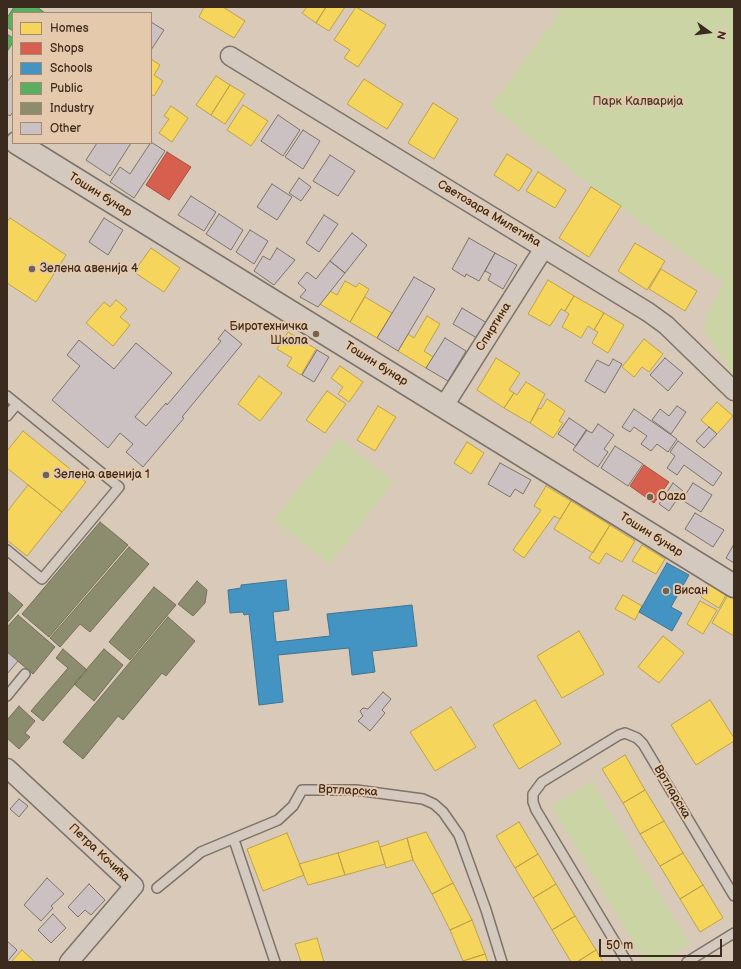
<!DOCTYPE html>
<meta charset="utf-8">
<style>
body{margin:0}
#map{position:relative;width:741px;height:969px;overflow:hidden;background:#d8c9b9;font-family:"Balsamiq Sans",sans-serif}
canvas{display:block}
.frame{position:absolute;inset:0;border:8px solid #3b2a1e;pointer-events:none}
.legend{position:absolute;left:12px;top:12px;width:140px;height:132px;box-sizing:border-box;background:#e5c9ac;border:1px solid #a18973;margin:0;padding:5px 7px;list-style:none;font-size:12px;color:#3b2a1e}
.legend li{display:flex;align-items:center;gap:8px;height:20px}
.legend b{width:20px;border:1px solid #a18973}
.north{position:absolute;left:689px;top:12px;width:40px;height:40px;-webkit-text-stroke:3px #e5c9ac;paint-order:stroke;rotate:104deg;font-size:11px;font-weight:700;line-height:16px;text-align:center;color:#3b2a1e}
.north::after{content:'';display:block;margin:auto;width:14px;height:18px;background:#3b2a1e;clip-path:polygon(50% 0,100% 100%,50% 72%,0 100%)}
.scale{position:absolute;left:599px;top:939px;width:123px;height:18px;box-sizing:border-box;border:2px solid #3b2a1e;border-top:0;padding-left:5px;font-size:12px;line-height:14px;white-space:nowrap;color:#3b2a1e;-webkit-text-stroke:3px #e5c9ac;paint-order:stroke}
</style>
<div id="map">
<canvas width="741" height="969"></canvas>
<div class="frame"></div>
<ul class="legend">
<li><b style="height:11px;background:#f6d55c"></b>Homes</li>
<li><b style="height:11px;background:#d6604d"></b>Shops</li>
<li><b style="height:11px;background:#4393c3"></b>Schools</li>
<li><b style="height:11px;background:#5aae61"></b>Public</li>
<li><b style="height:11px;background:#8c8c6e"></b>Industry</li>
<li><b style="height:11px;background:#cbc1c3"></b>Other</li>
</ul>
<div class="north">N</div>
<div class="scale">50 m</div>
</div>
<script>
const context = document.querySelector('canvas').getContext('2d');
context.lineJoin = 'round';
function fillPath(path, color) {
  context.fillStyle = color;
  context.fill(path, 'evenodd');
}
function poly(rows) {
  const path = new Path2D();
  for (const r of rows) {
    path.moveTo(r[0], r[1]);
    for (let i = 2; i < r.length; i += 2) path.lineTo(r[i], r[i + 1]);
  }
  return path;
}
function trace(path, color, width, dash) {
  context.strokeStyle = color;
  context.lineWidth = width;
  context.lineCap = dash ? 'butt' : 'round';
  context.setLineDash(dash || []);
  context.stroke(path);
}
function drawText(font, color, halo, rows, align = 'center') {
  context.font = font + ' "Balsamiq Sans",sans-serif';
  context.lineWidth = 4;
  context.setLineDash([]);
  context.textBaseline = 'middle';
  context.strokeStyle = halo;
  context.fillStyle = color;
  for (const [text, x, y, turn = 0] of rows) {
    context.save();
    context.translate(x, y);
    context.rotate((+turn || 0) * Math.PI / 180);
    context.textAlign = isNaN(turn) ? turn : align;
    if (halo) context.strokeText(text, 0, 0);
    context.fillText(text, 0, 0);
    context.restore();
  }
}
fillPath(poly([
 [563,7,734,7,734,377,704,330,706,315,724,283,585,181,491,106],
 [339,438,394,482,329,564,273,520],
 [592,781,690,944,661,962,645,962,551,806]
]), '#cad4a5');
const homes = poly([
 [204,7,223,7,245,21,234,38,199,17,204,7],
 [307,7,326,7,316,23,302,13,307,7],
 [326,7,345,7,329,31,316,23,326,7],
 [356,7,386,25,358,67,344,58,350,50,334,40,356,7],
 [151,59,160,65,154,75,163,81,154,96,151,94,151,59],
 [216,76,230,85,211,115,196,105,216,76],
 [364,79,403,104,387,129,347,104,364,79],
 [230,85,245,94,225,124,211,115,230,85],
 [433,103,458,119,434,159,408,143,433,103],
 [243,105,268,121,251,146,227,130,243,105],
 [171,106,188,118,172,142,159,133,169,119,164,116,171,106],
 [507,154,532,170,519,191,494,175,507,154],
 [538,172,566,190,555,208,526,191,538,172],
 [591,187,621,206,589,257,559,238,591,187],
 [10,218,66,255,36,302,7,283,7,222,10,218],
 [635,243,665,261,647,290,618,271,635,243],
 [151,248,180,268,164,292,134,272,151,248],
 [661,269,697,291,685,311,649,289,661,269],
 [548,280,574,296,565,311,561,309,550,326,528,314,548,280],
 [345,281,356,287,359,283,369,289,350,322,320,304,330,291,337,295,345,281],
 [574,296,604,313,594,330,588,326,581,338,562,327,569,314,565,311,574,296],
 [365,297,392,313,377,338,350,322,365,297],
 [116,300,127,309,120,317,130,325,113,346,86,323,104,302,110,307,116,300],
 [604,313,624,325,608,353,592,343,598,332,594,330,604,313],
 [427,316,440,324,424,351,433,357,426,368,398,351,408,334,414,338,427,316],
 [288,332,316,349,301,375,287,366,292,358,277,349,288,332],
 [644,339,663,354,649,372,642,367,634,377,622,367,644,339],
 [496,358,520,373,509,390,514,393,504,408,477,390,496,358],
 [340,366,363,382,349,402,338,394,343,387,331,378,340,366],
 [259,376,282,393,260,421,238,404,259,376],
 [526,382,545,394,530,423,504,408,514,393,517,395,526,382],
 [327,391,346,404,325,433,306,420,327,391],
 [547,399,565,411,559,421,563,423,553,438,530,423,539,408,541,409,547,399],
 [717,402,733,416,717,434,701,420,717,402],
 [378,406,396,417,375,451,357,440,378,406],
 [23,431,86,482,62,512,7,468,7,451,23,431],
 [467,442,484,453,471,474,454,463,467,442],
 [28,485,62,512,27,556,7,540,7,512,28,485],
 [546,486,571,501,560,519,554,516,524,558,513,550,541,510,534,506,546,486],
 [571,501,610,525,593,553,554,529,571,501],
 [610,525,635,541,622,562,606,553,599,564,589,558,610,525],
 [642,545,665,559,656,574,632,561,642,545],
 [710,583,727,593,719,608,701,597,710,583],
 [623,595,642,606,635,620,615,609,623,595],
 [728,595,734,599,734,636,712,623,728,595],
 [700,601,717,610,703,634,687,624,700,601],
 [579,631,604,674,562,698,537,656,579,631],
 [663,636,684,653,659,683,638,667,663,636],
 [535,700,561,744,519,769,493,725,535,700],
 [710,700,734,738,734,741,696,765,671,725,710,700],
 [451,707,476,747,435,771,410,732,451,707],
 [625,755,645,790,623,803,602,769,625,755],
 [645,790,664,821,640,834,623,803,645,790],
 [664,821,683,853,660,866,640,834,664,821],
 [519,822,538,854,515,868,496,836,519,822],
 [426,832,453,883,432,894,413,860,407,838,426,832],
 [287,833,304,875,263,891,247,849,287,833],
 [407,838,413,860,386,868,380,847,407,838],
 [378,841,385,864,345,875,338,853,378,841],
 [338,853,345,875,308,885,299,864,338,853],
 [683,853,703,885,680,899,660,866,683,853],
 [538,854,556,884,533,898,515,868,538,854],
 [453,883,472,920,450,930,432,894,453,883],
 [556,884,575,916,552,930,533,898,556,884],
 [703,885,723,918,700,932,680,899,703,885],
 [575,916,596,950,577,962,571,962,552,930,575,916],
 [472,920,485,954,463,961,450,930,472,920],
 [317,938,324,962,301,962,295,944,317,938],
 [22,950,35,962,11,962,22,950],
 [596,950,603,962,577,962,596,950],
 [485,954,488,962,463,962,463,961,485,954]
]);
fillPath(homes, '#f6d55c');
trace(homes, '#bea249', 1);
const shops = poly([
 [167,152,191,167,169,200,146,185,167,152],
 [644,465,669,482,654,503,630,486,644,465]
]);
fillPath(shops, '#d6604d');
trace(shops, '#a8503f', 1);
const schools = poly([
 [667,563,689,575,671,607,682,613,672,631,639,612,667,563],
 [286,580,289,610,273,612,276,642,330,636,327,614,412,605,417,646,372,651,375,672,352,675,349,648,278,655,283,702,259,705,249,614,244,615,243,612,230,613,228,590,241,588,241,585,286,580]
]);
fillPath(schools, '#4393c3');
trace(schools, '#417492', 1);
const public = poly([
 [14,7,37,7,45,13,13,13,13,31,7,27,7,18,14,7],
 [7,34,13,38,13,42,7,52,7,34]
]);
fillPath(public, '#5aae61');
trace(public, '#51864d', 1);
const industry = poly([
 [100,522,128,545,49,637,22,614,100,522],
 [129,547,149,564,90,632,80,624,60,647,50,638,129,547],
 [197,581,207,590,205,603,193,616,178,604,197,581],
 [154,587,176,605,130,660,109,642,154,587],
 [7,591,23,605,7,623,7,591],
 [18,615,55,647,33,674,7,652,7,627,18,615],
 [168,617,195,641,166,676,162,673,123,720,118,716,83,759,63,742,168,617],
 [63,649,87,670,43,721,31,711,68,668,56,658,63,649],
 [104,649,123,665,94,701,74,684,104,649],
 [19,706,35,721,25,733,30,737,19,749,7,738,7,720,19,706]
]);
fillPath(industry, '#8c8c6e');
trace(industry, '#746f56', 1);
const building = poly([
 [151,22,164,30,151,50,151,22],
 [13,74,13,112,10,116,7,114,7,82,13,74],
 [278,115,300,130,283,156,261,141,278,115],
 [303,130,320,141,303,169,285,157,303,130],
 [151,142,165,151,134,198,110,182,120,167,130,174,151,142],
 [97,143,131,143,110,176,86,160,97,143],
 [330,155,355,171,338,196,313,181,330,155],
 [299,178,311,187,301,201,289,193,299,178],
 [272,184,292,197,277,220,257,207,272,184],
 [191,196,216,212,204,231,178,215,191,196],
 [219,214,243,230,231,250,206,234,219,214],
 [324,215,338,224,319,252,306,243,324,215],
 [104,218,123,230,108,255,89,242,104,218],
 [250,230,268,241,254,264,236,252,250,230],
 [352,233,367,245,345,273,330,261,352,233],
 [469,238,495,253,479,281,466,274,465,277,452,269,469,238],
 [277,248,295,260,274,285,254,271,263,256,270,260,277,248],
 [495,253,517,265,503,289,488,280,491,274,485,271,495,253],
 [330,261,345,273,318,307,300,297,306,290,298,283,307,272,316,279,330,261],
 [414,277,435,289,398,351,377,338,414,277],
 [462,308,492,326,482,341,453,324,462,308],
 [225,330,242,344,182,417,184,418,143,467,126,452,133,444,120,433,108,448,52,400,80,366,67,355,79,340,114,369,136,343,172,373,135,417,146,426,166,403,167,405,221,341,218,339,225,330],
 [445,338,466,351,448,381,426,368,445,338],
 [317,350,329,357,314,382,302,375,317,350],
 [665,358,683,373,668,391,650,375,665,358],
 [613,359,622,364,605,393,585,381,597,360,609,366,613,359],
 [677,406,686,412,671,434,652,420,660,409,669,416,677,406],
 [634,409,677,439,668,452,657,444,651,451,641,444,647,436,634,427,630,432,622,427,634,409],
 [569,418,587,430,576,446,558,434,569,418],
 [598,424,614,435,604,449,608,452,598,467,573,450,586,430,592,433,598,424],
 [709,427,717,434,704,448,696,441,709,427],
 [678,441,722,473,713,486,684,465,677,475,667,468,675,456,670,452,678,441],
 [615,446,643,464,628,486,601,468,615,446],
 [500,463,531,480,523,494,515,489,510,497,488,484,500,463],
 [673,483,683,491,669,511,659,504,673,483],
 [693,483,712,495,701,512,682,500,693,483],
 [695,513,724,530,713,547,685,529,695,513],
 [734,544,734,563,726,558,734,544],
 [7,652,18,661,7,674,7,652],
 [383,692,391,699,382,710,385,713,370,731,358,721,363,716,360,711,363,708,368,709,383,692],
 [19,799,28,806,19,817,10,809,19,799],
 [47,878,64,894,51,906,53,908,41,921,24,905,47,878],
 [89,884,105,900,91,915,85,910,78,917,68,907,89,884],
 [53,914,66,928,51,943,38,930,53,914],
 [7,941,17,950,7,962,7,941]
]);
fillPath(building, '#cbc1c3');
trace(building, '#7d7369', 1);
const service = poly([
 [7,396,119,487,42,579,7,550],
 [7,416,17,404],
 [7,696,25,674],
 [234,840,275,962],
 [157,888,201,852,278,820,293,806,302,790,356,790,423,799,434,804,443,812,459,835,486,910,502,962],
 [627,962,536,810,533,802,533,794,542,782,619,735,625,733,637,738,643,744,734,896],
 [687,962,734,933]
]);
const minor = poly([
 [230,56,648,312,666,325,734,391],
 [444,406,544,248],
 [7,768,134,886,69,962]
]);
const secondary = poly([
 [17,143,734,586]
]);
trace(service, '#7d7369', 12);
trace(minor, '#7d7369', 21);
trace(secondary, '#7d7369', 25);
trace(service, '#d3c9be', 9);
trace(minor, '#d3c9be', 18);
trace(secondary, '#d3c9be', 22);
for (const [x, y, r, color] of [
 [32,269,4,"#726254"],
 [316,334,4,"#726254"],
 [46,475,4,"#726254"],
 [650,497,4,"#726254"],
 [666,591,4,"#726254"]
]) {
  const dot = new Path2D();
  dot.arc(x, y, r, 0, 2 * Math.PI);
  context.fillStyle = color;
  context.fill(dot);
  trace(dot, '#e5c9ac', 1.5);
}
drawText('12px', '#483c2a', '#e5c9ac', [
 ["Парк Калварија",638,102]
]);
drawText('12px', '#3b2a1e', '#e5c9ac', [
 ["Тошин бунар",100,195,32],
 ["Светозара Милетића",489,214,31],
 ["Спиртина",494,327,-58],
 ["Тошин бунар",376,364,32],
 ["Тошин бунар",651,535,32],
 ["Вртларска",348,791,3],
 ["Вртларска",672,792,59],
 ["Петра Кочића",99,853,43]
]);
drawText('12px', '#3b2a1e', '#e5c9ac', [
 ["Зелена авенија 4",40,269],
 ["Биротехничка",308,327,"right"],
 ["Школа",308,341,"right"],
 ["Зелена авенија 1",54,475],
 ["Oaza",658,497],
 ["Висан",674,591]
], 'left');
</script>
